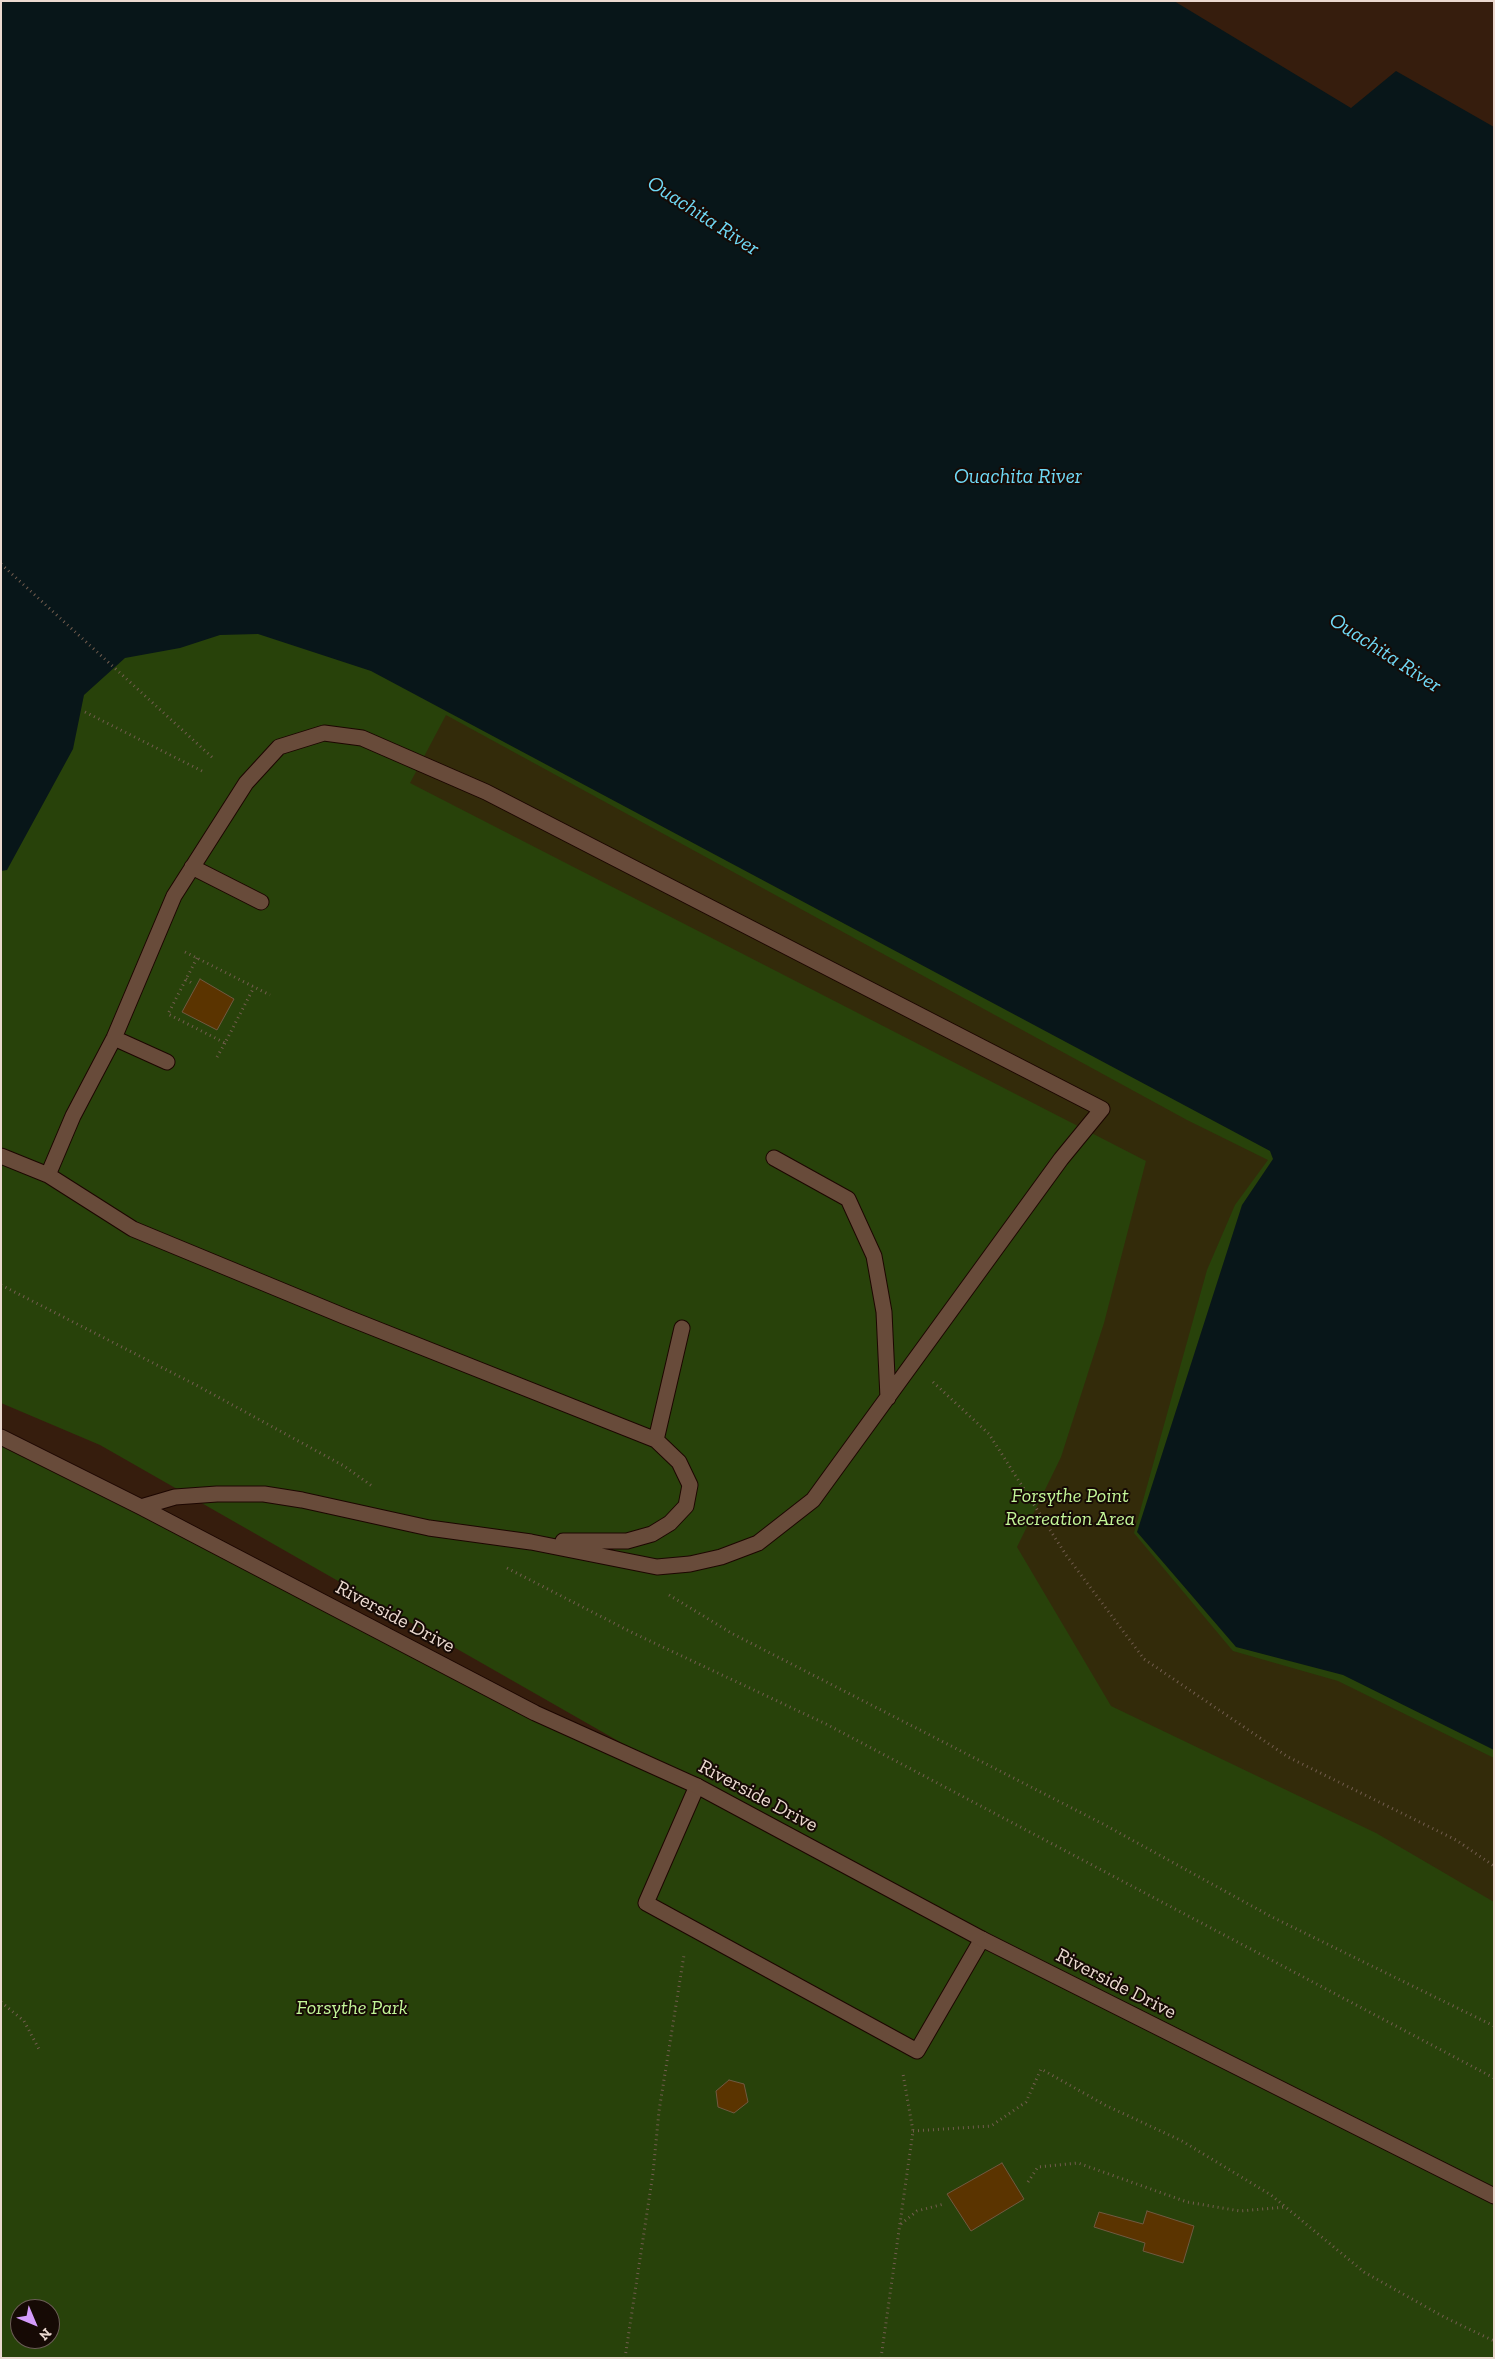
<!DOCTYPE html>
<style>
body{margin:0}
#map{position:relative;width:1495px;height:2359px;overflow:hidden;background:#361d0d;font-family:"Zilla Slab",serif}
canvas{display:block}
.frame{position:absolute;inset:0;border:2px solid #ebd9d0;pointer-events:none}
.north{position:absolute;left:10px;top:2299px;width:50px;height:50px;box-sizing:border-box;background:#160a05;border:1px solid #6b5d56;border-radius:50%;rotate:135deg;font-size:14px;font-weight:700;line-height:20px;text-align:center;color:#ebd9d0}
.north::after{content:'';display:block;margin:auto;width:18px;height:22px;background:#d49cfb;clip-path:polygon(50% 0,100% 100%,50% 72%,0 100%)}
</style>
<div id="map">
<canvas width="1495" height="2359"></canvas>
<div class="frame"></div>
<div class="north">N</div>
</div>
<script>
const context = document.querySelector('canvas').getContext('2d');
context.lineJoin = 'round';
function fillPath(path, color) {
  context.fillStyle = color;
  context.fill(path, 'evenodd');
}
function poly(rows) {
  const path = new Path2D();
  for (const r of rows) {
    path.moveTo(r[0], r[1]);
    for (let i = 2; i < r.length; i += 2) path.lineTo(r[i], r[i + 1]);
  }
  return path;
}
function trace(path, color, width, dash) {
  context.strokeStyle = color;
  context.lineWidth = width;
  context.lineCap = dash ? 'butt' : 'round';
  context.setLineDash(dash || []);
  context.stroke(path);
}
function drawText(font, color, halo, rows, align = 'center') {
  context.font = font + ' "Zilla Slab",serif';
  context.lineWidth = 4;
  context.setLineDash([]);
  context.textBaseline = 'middle';
  context.strokeStyle = halo;
  context.fillStyle = color;
  for (const [text, x, y, turn = 0] of rows) {
    context.save();
    context.translate(x, y);
    context.rotate((+turn || 0) * Math.PI / 180);
    context.textAlign = isNaN(turn) ? turn : align;
    if (halo) context.strokeText(text, 0, 0);
    context.fillText(text, 0, 0);
    context.restore();
  }
}
fillPath(poly([
 [229,589,1494,1254,1494,2358,1,2358,1,1437,804,1844,697,1786,100,1445,1,1403,1,797,81,651],
 [20,2309,50,2309,50,2339,20,2339]
]), '#28420a');
fillPath(poly([
 [446,715,1187,1120,1268,1160,1235,1205,1207,1270,1134,1533,1233,1651,1338,1681,1494,1758,1494,1902,1376,1833,1111,1706,1017,1547,1061,1457,1104,1323,1146,1161,410,783]
]), '#332b0a');
fillPath(poly([
 [1,1,1174,1,1351,108,1396,71,1494,127,1494,1750,1343,1675,1236,1647,1137,1532,1242,1205,1273,1159,1270,1151,371,671,258,634,220,635,180,648,125,658,84,695,73,749,7,870,1,871]
]), '#081619');
const building = poly([
 [200,979,234,999,217,1030,182,1012,200,979],
 [729,2080,744,2084,748,2102,734,2113,718,2107,716,2091,729,2080],
 [1002,2163,1024,2199,971,2231,947,2194,1002,2163],
 [1147,2211,1194,2226,1183,2263,1143,2251,1145,2243,1094,2227,1099,2212,1143,2224,1147,2211]
]);
fillPath(building, '#5b3400');
trace(building, '#705941', 1);
const service = poly([
 [697,1786,646,1903,917,2051,982,1939]
]);
const minor = poly([
 [192,867,261,902],
 [114,1038,167,1062],
 [1,1156,48,1175,133,1229,346,1317,656,1440,679,1462,690,1485,686,1506,670,1523,652,1534,627,1541,563,1541],
 [774,1158,848,1199,874,1256,884,1312,888,1398],
 [48,1175,73,1116,114,1038,174,896,246,783,279,747,324,733,362,738,486,792,1102,1109,1061,1159,813,1500,758,1543,721,1557,690,1564,657,1567,531,1542,429,1528,302,1500,264,1494,217,1494,175,1497,141,1507],
 [1,1437,141,1507,535,1713,697,1786,982,1939,1494,2196],
 [656,1440,682,1328]
]);
trace(service, '#1c0600', 17);
trace(minor, '#1c0600', 17);
trace(poly([
 [1,564,214,759],
 [85,712,204,772],
 [185,952,270,995],
 [197,958,168,1014,225,1043,254,987],
 [186,979,193,984],
 [217,1057,225,1043],
 [1,1285,196,1385,344,1466,372,1486],
 [933,1382,989,1434,1066,1555,1144,1659,1288,1757,1456,1840,1494,1866],
 [507,1568,633,1633,826,1724,1494,2078],
 [669,1595,733,1634,1103,1824,1270,1916,1494,2026],
 [1,2002,24,2021,40,2051],
 [913,2131,991,2126,1026,2102,1041,2069,1105,2105,1182,2141,1271,2195,1364,2272,1444,2317,1494,2341],
 [1028,2182,1038,2167,1078,2163,1187,2202,1240,2211,1286,2207],
 [901,2224,917,2211,944,2204],
 [625,2358,653,2173,659,2111,684,1955],
 [881,2358,913,2131,903,2074]
]), '#735d4f', 3, [1, 4]);
trace(service, '#684b3a', 15);
trace(minor, '#684b3a', 15);
drawText('italic 20px', '#c3f698', '#160a05', [
 ["Forsythe Point",1070,1496],
 ["Recreation Area",1070,1519],
 ["Forsythe Park",352,2008]
]);
drawText('20px', '#ebd9d0', '#160a05', [
 ["Riverside Drive",395,1617,28],
 ["Riverside Drive",758,1796,28],
 ["Riverside Drive",1116,1984,27]
]);
drawText('italic 21px', '#6fd9f6', '#160a05', [
 ["Ouachita River",703,216,33],
 ["Ouachita River",1018,477],
 ["Ouachita River",1385,653,33]
]);
</script>
